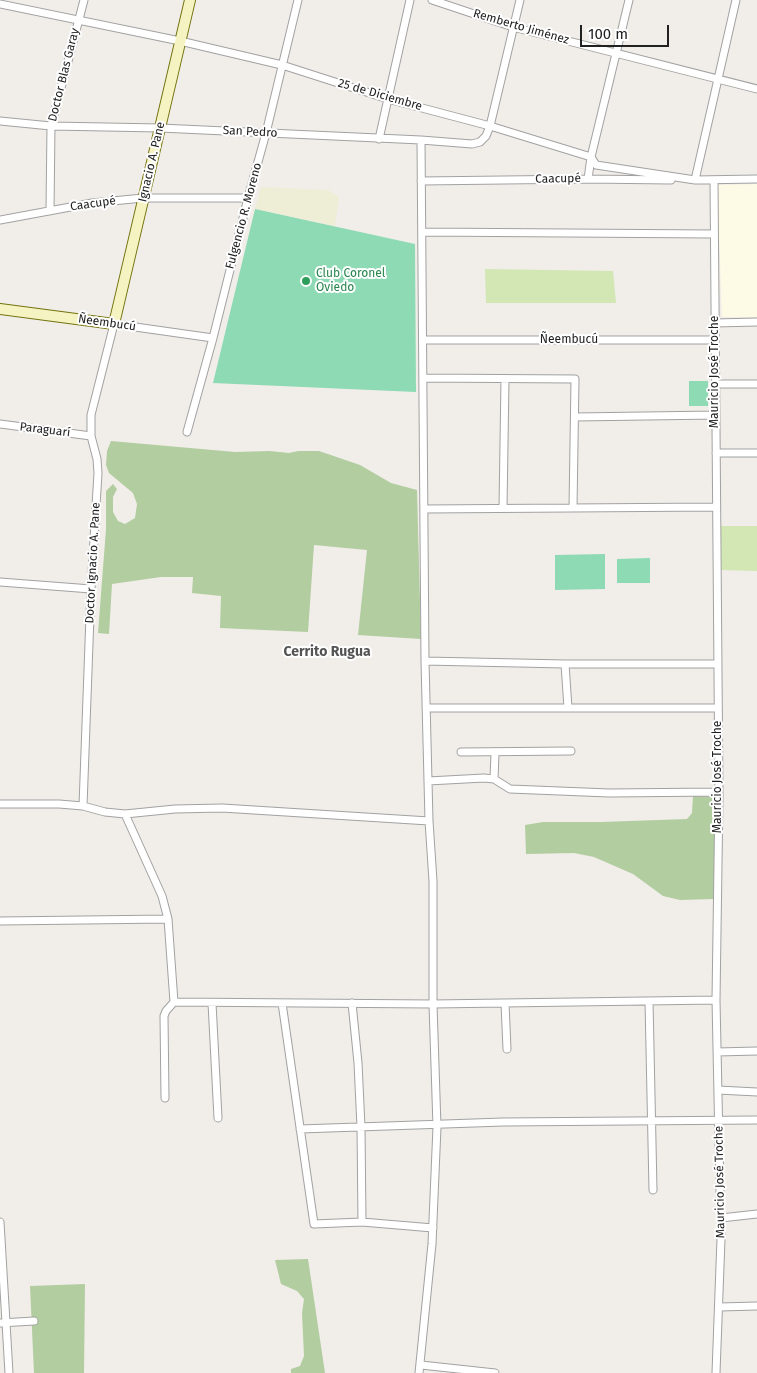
<!DOCTYPE html>
<meta charset="utf-8">
<style>
body{margin:0}
#map{position:relative;width:757px;height:1373px;overflow:hidden;background:#f1ede9;font-family:"Fira Sans",sans-serif}
canvas{display:block}
.scale{position:absolute;left:580px;top:25px;width:89px;height:22px;box-sizing:border-box;border:2px solid #212121;border-top:0;padding-left:6px;font-size:15px;line-height:18px;white-space:nowrap;color:#212121;-webkit-text-stroke:4px #fff;paint-order:stroke}
</style>
<div id="map">
<canvas width="757" height="1373"></canvas>
<div class="scale">100 m</div>
</div>
<script>
const context = document.querySelector('canvas').getContext('2d');
context.lineJoin = 'round';
function fillPath(path, color) {
  context.fillStyle = color;
  context.fill(path, 'evenodd');
}
function poly(rows) {
  const path = new Path2D();
  for (const r of rows) {
    path.moveTo(r[0], r[1]);
    for (let i = 2; i < r.length; i += 2) path.lineTo(r[i], r[i + 1]);
  }
  return path;
}
function trace(path, color, width, dash) {
  context.strokeStyle = color;
  context.lineWidth = width;
  context.lineCap = dash ? 'butt' : 'round';
  context.setLineDash(dash || []);
  context.stroke(path);
}
function drawText(font, color, halo, rows, align = 'center') {
  context.font = font + ' "Fira Sans",sans-serif';
  context.lineWidth = 4;
  context.setLineDash([]);
  context.textBaseline = 'middle';
  context.strokeStyle = halo;
  context.fillStyle = color;
  for (const [text, x, y, turn = 0] of rows) {
    context.save();
    context.translate(x, y);
    context.rotate((+turn || 0) * Math.PI / 180);
    context.textAlign = isNaN(turn) ? turn : align;
    if (halo) context.strokeText(text, 0, 0);
    context.fillText(text, 0, 0);
    context.restore();
  }
}
fillPath(poly([
 [757,184,757,317,722,317,717,185]
]), '#fdfbe5');
fillPath(poly([
 [261,187,328,190,339,197,335,226,255,209]
]), '#eeedd6');
fillPath(poly([
 [485,269,613,271,616,303,486,303],
 [718,526,757,526,757,571,720,570]
]), '#d2e7b3');
fillPath(poly([
 [111,441,235,452,270,451,289,453,298,451,319,451,360,465,391,483,417,490,421,639,358,635,367,550,314,545,308,632,220,628,221,596,192,593,193,577,161,577,112,584,109,634,98,633,106,529,106,491,113,484,117,489,113,497,113,512,118,521,125,524,135,518,137,504,133,493,109,473,106,465,107,451],
 [693,796,715,797,714,899,680,900,663,896,633,874,594,857,574,853,526,854,525,825,543,822,601,822,687,819,692,813],
 [308,1259,325,1373,291,1373,291,1369,300,1366,304,1356,302,1313,304,1299,297,1291,281,1284,275,1260],
 [85,1284,84,1373,34,1373,30,1286]
]), '#b2cda0');
fillPath(poly([
 [255,209,415,244,416,392,213,383],
 [689,381,708,381,708,406,689,406],
 [605,554,605,589,555,590,555,555],
 [650,558,650,583,617,583,617,559]
]), '#8ddab4');
const street = poly([
 [432,0,513,27,757,89],
 [0,4,180,41,282,65,388,99,490,126,591,157,596,165,695,180,757,179],
 [0,121,51,126,160,128,421,140,472,144,480,142,486,136,490,126,520,0],
 [379,139,410,0],
 [588,179,591,157,629,0],
 [695,180,736,0],
 [714,180,719,795,716,1000,721,1239,716,1373],
 [421,181,588,179,671,180],
 [50,211,51,126,84,0],
 [0,220,92,203,143,198,248,198],
 [422,232,714,234],
 [715,323,757,322],
 [423,340,715,340],
 [424,378,575,379,573,508],
 [715,384,757,384],
 [575,417,716,415],
 [0,424,91,436],
 [187,432,213,338,248,198,266,133,298,0],
 [716,453,757,453],
 [503,508,505,379],
 [424,509,716,507],
 [0,582,91,589],
 [425,661,565,664,718,664],
 [565,664,568,708],
 [426,708,718,708],
 [461,752,571,751],
 [494,779,495,753],
 [428,781,484,778,494,779,510,789,609,793,719,792],
 [0,804,59,804,83,806,105,812,125,814,175,809,222,808,429,821],
 [83,806,91,589,98,473,97,459,91,436,91,415,114,324,213,338],
 [125,814,162,896,168,919,174,1002,433,1004,716,1000],
 [0,921,168,919],
 [649,1001,653,1190],
 [212,1003,218,1118],
 [282,1003,314,1224,362,1222,433,1228],
 [352,1003,358,1063,361,1127,362,1222],
 [505,1003,507,1049],
 [717,1052,757,1051],
 [718,1090,757,1092],
 [165,1098,164,1016,166,1011,174,1002],
 [300,1129,503,1122,757,1120],
 [721,1218,757,1214],
 [0,1222,9,1373],
 [719,1307,757,1306],
 [0,1323,34,1321],
 [421,1365,495,1373],
 [419,1373,432,1244,437,1127,433,1004,433,881,429,821,425,661,421,140]
]);
const secondary = poly([
 [0,309,114,324,190,0]
]);
trace(street, '#a2a2a2', 9);
trace(secondary, '#73730d', 12);
trace(street, '#fff', 7);
trace(secondary, '#f6f3c2', 10);
for (const [x, y, r, color] of [
 [306,281,5,"#2e9e5b"]
]) {
  const dot = new Path2D();
  dot.arc(x, y, r, 0, 2 * Math.PI);
  context.fillStyle = color;
  context.fill(dot);
  trace(dot, '#fff', 2);
}
drawText('12px', '#212121', '#fff', [
 ["Remberto Jiménez",521,27,16],
 ["Doctor Blas Garay",64,75,-76],
 ["25 de Diciembre",380,95,16],
 ["San Pedro",250,132,3],
 ["Ignacio A. Pane",152,162,-77],
 ["Caacupé",558,179,-1],
 ["Caacupé",93,204,-8],
 ["Fulgencio R. Moreno",244,216,-75],
 ["Ñeembucú",107,323,8],
 ["Ñeembucú",569,340],
 ["Mauricio José Troche",715,372,-90],
 ["Paraguarí",45,430,7],
 ["Doctor Ignacio A. Pane",93,563,-87],
 ["Mauricio José Troche",718,777,-90],
 ["Mauricio José Troche",720,1182,-91]
]);
drawText('12px', '#27864d', '#fff', [
 ["Club Coronel",316,274],
 ["Oviedo",316,288]
], 'left');
drawText('bold 14px', '#545454', '#fff', [
 ["Cerrito Rugua",327,652]
]);
</script>
